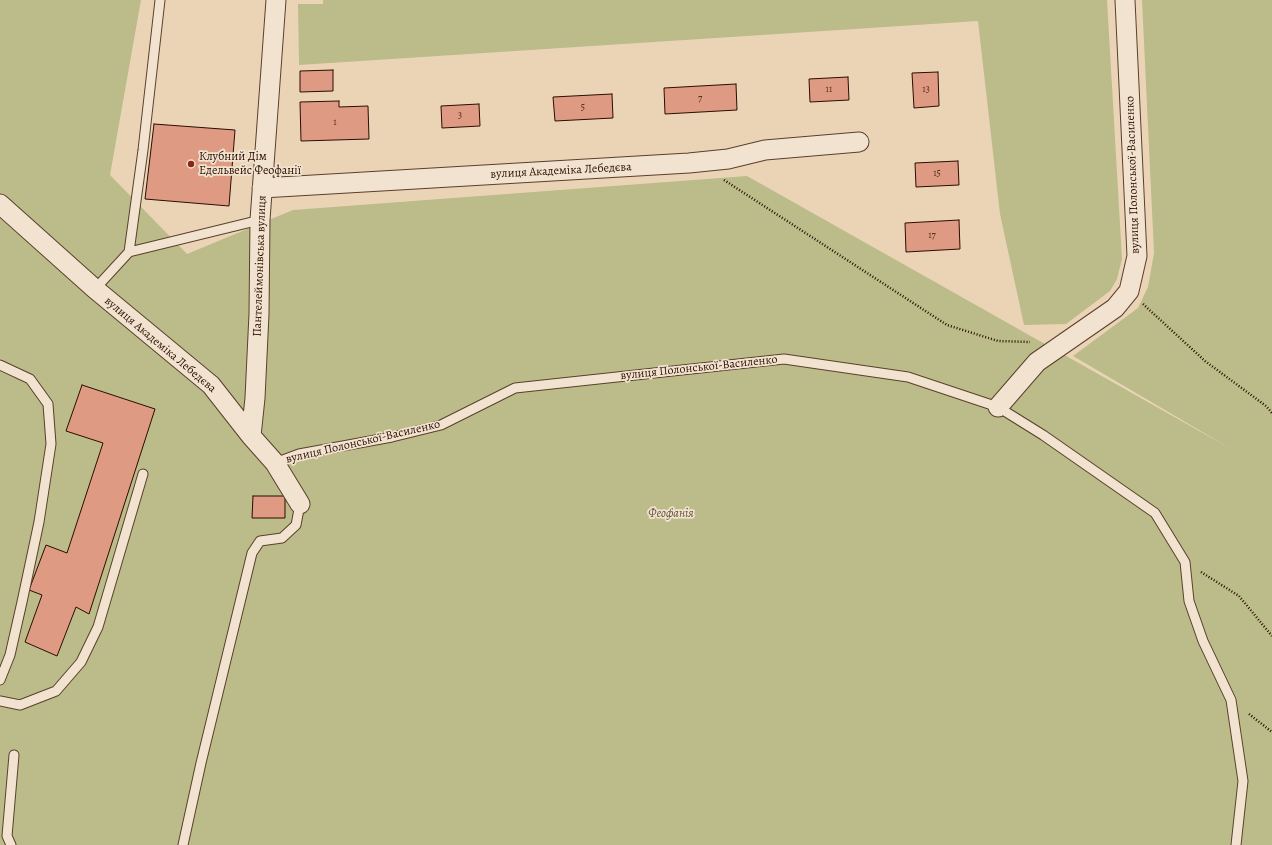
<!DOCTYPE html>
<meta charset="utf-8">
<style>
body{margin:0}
canvas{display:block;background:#ead4b5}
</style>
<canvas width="1272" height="845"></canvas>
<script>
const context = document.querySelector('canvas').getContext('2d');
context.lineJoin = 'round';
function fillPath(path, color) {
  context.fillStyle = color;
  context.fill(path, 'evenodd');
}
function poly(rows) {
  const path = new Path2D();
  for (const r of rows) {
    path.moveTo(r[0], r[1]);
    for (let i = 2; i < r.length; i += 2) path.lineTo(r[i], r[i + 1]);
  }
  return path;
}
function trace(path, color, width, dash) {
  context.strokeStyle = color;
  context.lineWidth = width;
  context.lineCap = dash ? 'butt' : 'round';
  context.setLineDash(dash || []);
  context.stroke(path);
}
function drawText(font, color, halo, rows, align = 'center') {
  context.font = font + ' Alegreya,serif';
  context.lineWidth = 3.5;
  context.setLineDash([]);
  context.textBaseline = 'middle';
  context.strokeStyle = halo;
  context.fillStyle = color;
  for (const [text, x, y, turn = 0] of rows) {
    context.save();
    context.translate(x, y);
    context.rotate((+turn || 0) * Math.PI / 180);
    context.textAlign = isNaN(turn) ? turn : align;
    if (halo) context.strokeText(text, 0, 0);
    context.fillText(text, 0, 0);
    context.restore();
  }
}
fillPath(poly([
 [0,0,141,0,110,175,187,254,293,210,747,176,1233,450,1073,356,1138,308,1148,287,1154,253,1142,0,1272,0,1272,845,0,845],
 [323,0,1107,0,1122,259,1117,279,1110,291,1066,324,1024,325,1000,214,978,21,299,65,298,4,323,4]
]), '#bbbc8a');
const building = poly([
 [333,70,333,91,300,92,300,71,333,70],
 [938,72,939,106,914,108,912,73,938,72],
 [848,77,849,100,810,102,809,79,848,77],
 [736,84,737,110,665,114,664,88,736,84],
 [612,94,613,118,555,121,553,97,612,94],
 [339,101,339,107,368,106,369,139,301,141,300,102,339,101],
 [479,104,480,126,442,128,441,106,479,104],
 [154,124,235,130,229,206,145,199,154,124],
 [958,161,959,185,916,187,915,163,958,161],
 [959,220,960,249,906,252,905,223,959,220],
 [82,385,155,409,89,614,76,607,57,656,25,642,42,595,29,590,46,545,67,553,103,443,66,431,82,385],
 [253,496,285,496,285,518,252,518,253,496]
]);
fillPath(building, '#de9a83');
trace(building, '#2b0d00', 1);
const service = poly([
 [129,252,143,150,160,0],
 [95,289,129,252,260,220],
 [0,365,30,379,48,404,51,444,39,522,22,602,10,655,0,680],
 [275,463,299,454,392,437,441,425,515,388,784,359,908,377,998,407,1043,435,1155,513,1185,562,1189,601,1203,641,1231,700,1243,781,1236,845],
 [0,701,20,705,56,691,81,662,98,627,143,474],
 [11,845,7,836,14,755],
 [183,845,201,763,252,553,260,541,282,538,296,525,300,504]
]);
const minor = poly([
 [262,188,689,163,728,159,765,150,859,142],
 [0,204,95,289,211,385,251,436,275,463,300,504],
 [998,407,1037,362,1115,308,1129,291,1137,256,1125,0],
 [251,436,255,398,259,314,260,220,276,0]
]);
trace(service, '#5b3f2d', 11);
trace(minor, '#5b3f2d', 21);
trace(poly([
 [724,180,947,325,998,341,1030,342],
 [1143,304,1205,361,1266,406,1272,413],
 [1201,572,1239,596,1272,636],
 [1249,714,1272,732]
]), '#2b0d00', 2.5, [1, 2]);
trace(service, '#f1e3cf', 9);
trace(minor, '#f1e3cf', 19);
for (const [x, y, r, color] of [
 [191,164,4,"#8f2418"]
]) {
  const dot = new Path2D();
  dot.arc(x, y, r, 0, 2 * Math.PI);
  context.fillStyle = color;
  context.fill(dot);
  trace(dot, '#f1e3cf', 1.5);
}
drawText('10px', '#583021', null, [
 ["11",829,90],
 ["13",926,90],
 ["7",700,99],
 ["5",583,108],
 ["3",460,116],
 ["1",335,123],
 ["15",937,174],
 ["17",932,236]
]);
drawText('12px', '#2b0d00', '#f1e3cf', [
 ["Клубний Дім",199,157],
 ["Едельвейс Феофанії",199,171]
], 'left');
drawText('12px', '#2b0d00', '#f1e3cf', [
 ["вулиця Академіка Лебедєва",561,171,-3],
 ["вулиця Полонської-Василенко",1133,175,-92],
 ["Пантелеймонівська вулиця",260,266,-88],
 ["вулиця Академіка Лебедєва",160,345,40],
 ["вулиця Полонської-Василенко",699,368,-6],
 ["вулиця Полонської-Василенко",363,442,-13]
]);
drawText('italic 12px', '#5d4a30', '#f1e3cf', [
 ["Феофанія",671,514]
]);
</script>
